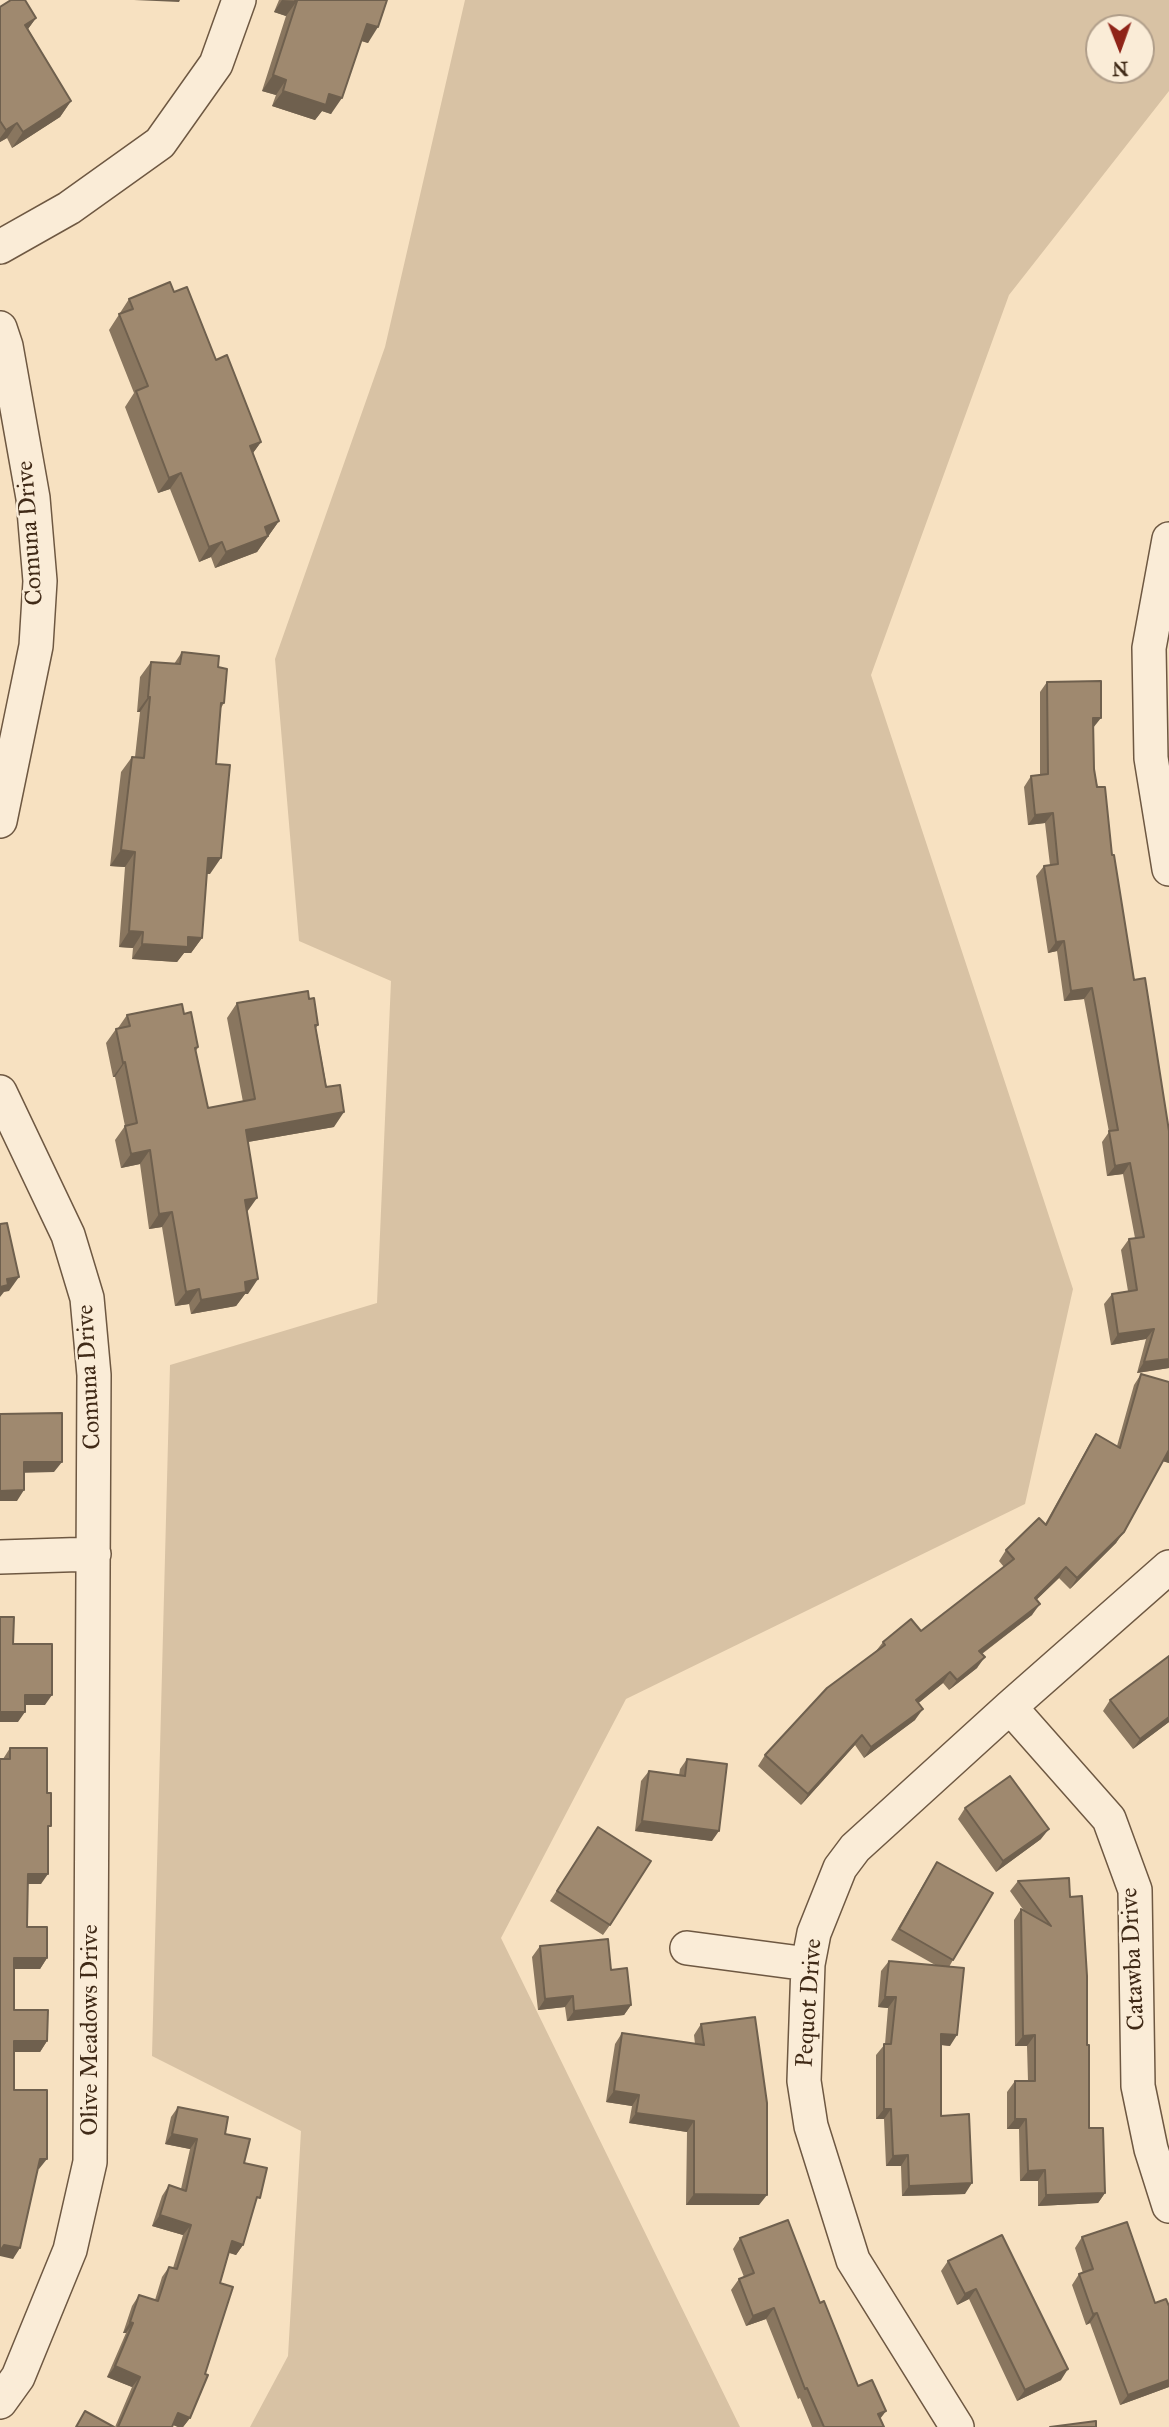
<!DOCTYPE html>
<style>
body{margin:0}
#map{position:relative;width:1169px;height:2427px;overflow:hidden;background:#f7e1c1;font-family:"IM FELL Great Primer",serif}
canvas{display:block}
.north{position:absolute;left:1085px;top:14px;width:70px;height:70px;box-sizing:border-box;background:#faecd7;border:2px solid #b09e8a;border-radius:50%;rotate:179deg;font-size:19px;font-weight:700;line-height:28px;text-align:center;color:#402a17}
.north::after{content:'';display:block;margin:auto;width:24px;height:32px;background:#8f2418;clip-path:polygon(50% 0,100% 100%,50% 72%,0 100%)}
</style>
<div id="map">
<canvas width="1169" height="2427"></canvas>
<div class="north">N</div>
</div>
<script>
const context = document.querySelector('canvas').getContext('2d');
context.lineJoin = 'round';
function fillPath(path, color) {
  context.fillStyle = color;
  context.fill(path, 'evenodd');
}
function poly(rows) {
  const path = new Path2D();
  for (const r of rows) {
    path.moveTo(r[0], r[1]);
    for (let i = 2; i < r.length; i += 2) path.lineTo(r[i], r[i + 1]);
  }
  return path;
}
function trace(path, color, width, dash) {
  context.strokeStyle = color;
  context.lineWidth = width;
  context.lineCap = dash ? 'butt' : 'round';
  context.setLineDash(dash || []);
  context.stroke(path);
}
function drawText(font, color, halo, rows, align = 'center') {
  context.font = font + ' "IM FELL Great Primer",serif';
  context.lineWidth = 5;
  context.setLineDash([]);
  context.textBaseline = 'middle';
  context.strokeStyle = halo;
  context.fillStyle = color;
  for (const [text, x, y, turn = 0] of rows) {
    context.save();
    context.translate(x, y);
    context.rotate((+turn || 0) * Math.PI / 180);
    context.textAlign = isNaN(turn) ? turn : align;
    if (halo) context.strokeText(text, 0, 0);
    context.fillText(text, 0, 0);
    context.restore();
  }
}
fillPath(poly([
 [465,0,1169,0,1169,91,1009,295,871,675,1073,1289,1025,1504,626,1699,501,1938,740,2427,250,2427,288,2356,301,2131,152,2056,170,1365,377,1303,391,981,299,941,275,659,385,347],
 [1099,28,1141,28,1141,70,1099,70]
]), '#d8c2a4');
const street = poly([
 [0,247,69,208,160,143,216,64,239,0],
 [0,328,6,346,33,498,40,581,36,646,0,821],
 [1169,539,1149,648,1151,758,1169,869],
 [0,1092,68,1235,87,1298,94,1375,90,2162,70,2250,18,2377,0,2402],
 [0,1557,94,1554],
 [1010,1707,1109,1819,1135,1890,1138,2086,1151,2149,1169,2206],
 [687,1948,808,1964],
 [957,2427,853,2260,811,2126,804,2081,808,1964,814,1933,840,1868,855,1848,1010,1707,1169,1567]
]);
trace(street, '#6e5842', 36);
trace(street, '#faecd7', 33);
fillPath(poly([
 [279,0,387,0,368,43,361,41,331,114,322,111,315,120,272,106,276,95,262,91,286,16,274,12],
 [0,7,36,18,28,29,71,101,60,117,12,148,7,138,0,142],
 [174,292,216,360,261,442,253,453,279,521,257,552,215,568,211,557,199,562,170,489,158,493,125,407,134,393,109,330,129,299],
 [182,652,218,667,224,703,221,708,216,764,210,874,207,874,202,938,191,953,184,953,177,962,132,959,133,948,119,947,125,867,110,866,121,772,132,757,135,757,140,712,137,712,140,677,151,662,174,664],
 [1047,682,1093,728,1094,769,1112,855,1169,1368,1137,1373,1146,1339,1111,1345,1104,1304,1112,1294,1128,1291,1121,1250,1129,1239,1135,1238,1123,1174,1107,1176,1102,1142,1109,1132,1084,999,1064,1001,1057,951,1048,953,1036,876,1044,866,1050,865,1045,823,1028,825,1024,787,1031,776,1040,775,1040,692],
 [309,999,318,1025,316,1028,334,1127,248,1142,247,1212,248,1294,245,1294,236,1306,191,1314,189,1304,175,1306,162,1227,149,1229,140,1164,121,1168,115,1140,125,1126,115,1077,113,1077,106,1043,116,1029,118,1028,127,1015,184,1014,198,1047,196,1051,208,1108,243,1102,227,1018,237,1003],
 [1141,1374,1169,1382,1169,1463,1163,1461,1116,1543,1070,1589,1059,1578,1036,1600,1032,1615,982,1654,977,1668,949,1690,943,1683,918,1703,915,1720,864,1758,855,1745,801,1805,758,1766,765,1755,876,1651,883,1642,921,1631,1004,1567,999,1561,1006,1550,1045,1524,1089,1445,1096,1434,1117,1446,1134,1385],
 [1110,1700,1169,1722,1133,1749,1103,1711],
 [10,1748,48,1830,41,1884,28,1884,27,1927,47,1958,40,1969,14,1969,14,2010,47,2041,40,2052,14,2052,14,2090,39,2169,37,2169,13,2259,3,1759],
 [687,1759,712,1841,635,1831,641,1781,649,1771,679,1775,680,1769],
 [965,1808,1041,1839,996,1872,958,1819],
 [598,1827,610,1925,603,1935,550,1901],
 [937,1862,953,1960,949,1967,950,2046,941,2045,941,2116,965,2194,902,2196,901,2166,886,2166,884,2119,876,2119,876,2055,885,2044,888,2008,878,2007,881,1971,889,1961,937,1966,891,1940,930,1873],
 [1018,1881,1070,1897,1087,2045,1089,2128,1105,2193,1098,2203,1038,2206,1038,2181,1020,2181,1019,2129,1007,2129,1007,2092,1015,2081,1028,2081,1027,2046,1015,2046,1014,1920,1021,1909,1025,1912,1010,1891],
 [540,1946,611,1970,631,2005,624,2015,567,2021,565,2007,538,2010,532,1957],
 [701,2024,759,2205,686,2205,687,2132,629,2123,632,2106,606,2102,615,2044,622,2033,695,2044,694,2035],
 [178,2107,225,2134,244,2163,254,2206,243,2245,236,2255,229,2253,220,2283,190,2418,183,2427,178,2427,173,2425,172,2427,115,2427,132,2387,107,2377,126,2333,123,2333,132,2306,139,2295,155,2300,162,2277,169,2267,173,2268,183,2235,152,2226,162,2196,169,2185,181,2189,190,2149,165,2144,171,2117],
 [1002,2235,1061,2380,1017,2401,969,2299,957,2305,941,2271,948,2261],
 [1082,2237,1155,2303,1169,2306,1169,2387,1120,2405,1090,2323,1086,2325,1072,2285,1079,2274,1083,2273,1075,2248],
 [740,2238,820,2303,858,2386,886,2411,880,2419,884,2427,812,2427,800,2398,798,2399,766,2319,746,2326,731,2290,739,2279,744,2277,733,2249]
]), '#89765f');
fillPath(poly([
 [134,0,180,0,179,2],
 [282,0,297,1,286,16,274,12],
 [36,18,25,33,25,25],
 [367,24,378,27,368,43,356,39],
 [273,75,286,80,276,95,262,91],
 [283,91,329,94,342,98,331,114,322,111,315,120,272,106],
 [71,101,60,117,12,148,23,132],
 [17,123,7,138,0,142,0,138,6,130],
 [261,442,250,457,250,446],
 [181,473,170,489,158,493,169,478],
 [279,521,257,552,215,568,226,552,265,527],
 [222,542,211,557,199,562,209,547],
 [148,697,150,697,140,712,137,712],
 [1093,718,1101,718,1093,728],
 [1053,813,1045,823,1028,825,1035,815],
 [121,850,135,852,125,867,110,866],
 [208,858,221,858,210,874,197,873],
 [129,931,143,932,133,948,119,947],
 [188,937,202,938,191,953,184,953,177,962,132,959,142,944],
 [1064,941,1057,951,1048,953,1056,942],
 [1092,988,1084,999,1064,1001,1071,991],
 [125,1062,115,1077,113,1077,123,1063],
 [344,1112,334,1127,236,1144,246,1130],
 [150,1150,140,1164,121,1168,131,1154],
 [1130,1163,1123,1174,1107,1176,1115,1166],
 [257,1198,247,1212,245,1200],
 [172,1212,162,1227,149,1229,159,1214],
 [19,1277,9,1291,4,1292,0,1297,0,1287,7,1279],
 [258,1279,248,1294,245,1294,236,1306,191,1314,201,1300,245,1282],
 [199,1289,189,1304,175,1306,186,1292],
 [1154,1329,1146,1339,1111,1345,1118,1334],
 [1169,1359,1169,1368,1137,1373,1144,1362],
 [1169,1450,1169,1463,1162,1461],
 [24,1462,62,1462,54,1472,17,1473],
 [24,1490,17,1501,0,1501,0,1491],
 [1124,1532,1116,1543,1070,1589,1077,1578],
 [1066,1567,1059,1578,1027,1609,1035,1598],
 [1040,1604,1032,1615,972,1661,979,1651],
 [985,1657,977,1668,949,1690,957,1680],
 [950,1672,943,1683,909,1711,916,1700],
 [25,1695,52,1695,45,1705,18,1705],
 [923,1709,915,1720,864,1758,871,1747],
 [0,1712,25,1712,18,1722,0,1722],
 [1169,1717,1169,1722,1133,1749,1140,1739],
 [862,1735,855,1745,801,1805,808,1794],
 [642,1821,719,1831,712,1841,635,1831],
 [1049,1829,1041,1839,996,1872,1003,1861],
 [28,1874,48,1874,41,1884,20,1884],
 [14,1958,47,1958,40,1969,7,1969],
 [573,1996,565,2007,538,2010,545,1999],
 [885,1997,896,1997,888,2008,878,2007],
 [631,2005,624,2015,567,2021,574,2011],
 [941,2034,957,2035,950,2046,934,2044],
 [1035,2035,1027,2046,1015,2046,1023,2036],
 [14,2041,47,2041,40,2052,7,2052],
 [614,2091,639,2095,632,2106,606,2102],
 [884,2109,891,2109,884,2119,876,2119],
 [636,2113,694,2121,687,2132,629,2123],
 [1015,2119,1026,2119,1019,2129,1007,2129],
 [172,2134,197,2139,190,2149,165,2144],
 [908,2155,901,2166,886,2166,893,2156],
 [40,2159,47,2159,39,2169,32,2169],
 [1045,2170,1038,2181,1020,2181,1028,2171],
 [972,2183,965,2194,902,2196,909,2186],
 [1105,2193,1098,2203,1038,2206,1046,2195],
 [694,2194,767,2195,759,2205,686,2205],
 [160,2215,191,2225,183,2235,152,2226],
 [232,2241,243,2245,236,2255,225,2251],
 [4,2245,20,2248,13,2259,0,2256,0,2250],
 [976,2289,969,2299,957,2305,965,2294],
 [774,2308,766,2319,746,2326,753,2316],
 [1097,2313,1090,2323,1086,2325,1093,2314],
 [130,2322,133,2323,126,2333,123,2333],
 [115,2366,140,2377,132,2387,107,2377],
 [1068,2369,1061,2380,1017,2401,1025,2390],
 [1169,2380,1169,2387,1120,2405,1128,2395],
 [886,2411,878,2421,878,2414],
 [178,2413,190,2418,183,2427,178,2427,171,2424]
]), '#6f604e');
const building = poly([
 [11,0,25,0,36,18,25,25,71,101,23,132,17,123,6,130,0,121,0,7,11,0],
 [295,0,387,0,378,27,367,24,342,98,329,94,326,105,283,91,286,80,273,75,297,1,295,0],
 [170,282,174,292,187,287,216,360,227,355,261,442,250,446,279,521,265,527,268,536,226,552,222,542,209,547,181,473,169,478,136,391,148,386,119,314,133,309,129,299,170,282],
 [182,652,219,656,218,667,227,669,224,703,221,703,216,764,230,765,221,858,208,858,202,938,188,937,188,947,142,944,143,932,129,931,135,852,121,850,132,757,144,758,150,697,148,697,151,662,180,664,182,652],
 [1101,681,1101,718,1093,718,1094,769,1097,787,1105,787,1112,855,1114,855,1134,980,1145,978,1169,1131,1169,1359,1144,1362,1154,1329,1118,1334,1112,1294,1137,1290,1129,1239,1144,1237,1130,1163,1115,1166,1109,1131,1118,1130,1092,988,1071,991,1064,941,1056,942,1044,866,1058,864,1053,813,1035,815,1031,776,1048,774,1047,682,1101,681],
 [308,991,309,999,314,998,318,1025,315,1025,326,1087,340,1085,344,1112,246,1130,257,1198,245,1200,258,1279,245,1282,246,1292,201,1300,199,1289,186,1292,172,1212,159,1214,150,1150,131,1154,125,1126,137,1123,125,1062,123,1063,116,1029,130,1026,127,1015,182,1004,184,1014,191,1012,198,1047,195,1048,208,1108,255,1099,237,1003,308,991],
 [7,1223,19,1277,7,1279,8,1285,0,1287,0,1224,7,1223],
 [1141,1374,1169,1382,1169,1450,1124,1532,1077,1578,1066,1567,1035,1598,1040,1604,979,1651,985,1657,957,1680,950,1672,916,1700,923,1709,871,1747,862,1735,808,1794,765,1755,827,1688,885,1645,883,1642,911,1619,921,1631,1014,1559,1006,1550,1039,1518,1046,1525,1096,1434,1120,1448,1141,1374],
 [62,1413,62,1462,24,1462,24,1490,0,1491,0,1414,62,1413],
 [0,1617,14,1617,13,1644,52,1644,52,1695,25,1695,25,1712,0,1712,0,1617],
 [1169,1656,1169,1717,1140,1739,1110,1700,1169,1656],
 [10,1748,47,1748,47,1793,51,1793,51,1826,48,1826,48,1874,28,1874,27,1927,47,1927,47,1958,14,1958,14,2010,48,2010,47,2041,14,2041,14,2090,47,2090,47,2159,40,2159,20,2248,4,2245,0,2251,0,1759,10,1759,10,1748],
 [687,1759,727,1764,719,1831,642,1821,649,1771,685,1776,687,1759],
 [1010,1776,1049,1829,1003,1861,965,1808,1010,1776],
 [598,1827,651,1861,610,1925,557,1891,598,1827],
 [937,1862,993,1893,953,1960,899,1929,937,1862],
 [1069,1878,1070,1897,1082,1896,1087,1976,1087,2045,1089,2045,1089,2128,1103,2128,1105,2193,1046,2195,1045,2170,1028,2171,1026,2119,1015,2119,1015,2081,1035,2081,1035,2035,1023,2036,1021,1909,1051,1926,1018,1881,1069,1878],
 [608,1939,611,1970,627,1968,631,2005,574,2011,573,1996,545,1999,540,1946,608,1939],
 [889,1961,964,1968,957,2035,941,2034,941,2116,969,2114,972,2183,909,2186,908,2155,893,2156,891,2109,884,2109,884,2044,891,2044,896,1997,885,1997,889,1961],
 [755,2017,767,2103,767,2195,694,2194,694,2121,636,2113,639,2095,614,2091,622,2033,704,2045,701,2024,755,2017],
 [178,2107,228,2117,225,2134,250,2139,244,2163,267,2168,260,2198,257,2197,243,2245,232,2241,220,2283,233,2287,205,2374,208,2375,190,2418,178,2413,172,2427,118,2427,140,2377,115,2366,133,2323,130,2322,139,2295,158,2301,169,2267,177,2269,191,2225,160,2215,169,2185,186,2191,197,2139,172,2134,178,2107],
 [788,2220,820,2303,824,2301,858,2386,872,2380,886,2411,878,2414,884,2427,824,2427,807,2388,805,2389,774,2308,753,2316,739,2279,754,2273,740,2238,788,2220],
 [1127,2222,1155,2303,1166,2299,1169,2306,1169,2380,1128,2395,1097,2313,1093,2314,1079,2274,1093,2269,1082,2237,1127,2222],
 [1002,2235,1068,2369,1025,2390,976,2289,965,2294,948,2261,1002,2235],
 [85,2411,114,2427,76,2427,85,2411],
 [1096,2421,1096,2427,1050,2427,1096,2421]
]);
fillPath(building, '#9f896f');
trace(building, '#6f604e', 2);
drawText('24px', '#402a17', '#faecd7', [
 ["Comuna Drive",31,533,-94],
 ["Comuna Drive",90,1377,-93],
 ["Catawba Drive",1134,1959,-93],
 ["Pequot Drive",810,2003,-86],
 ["Olive Meadows Drive",91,2030,-90]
]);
</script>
